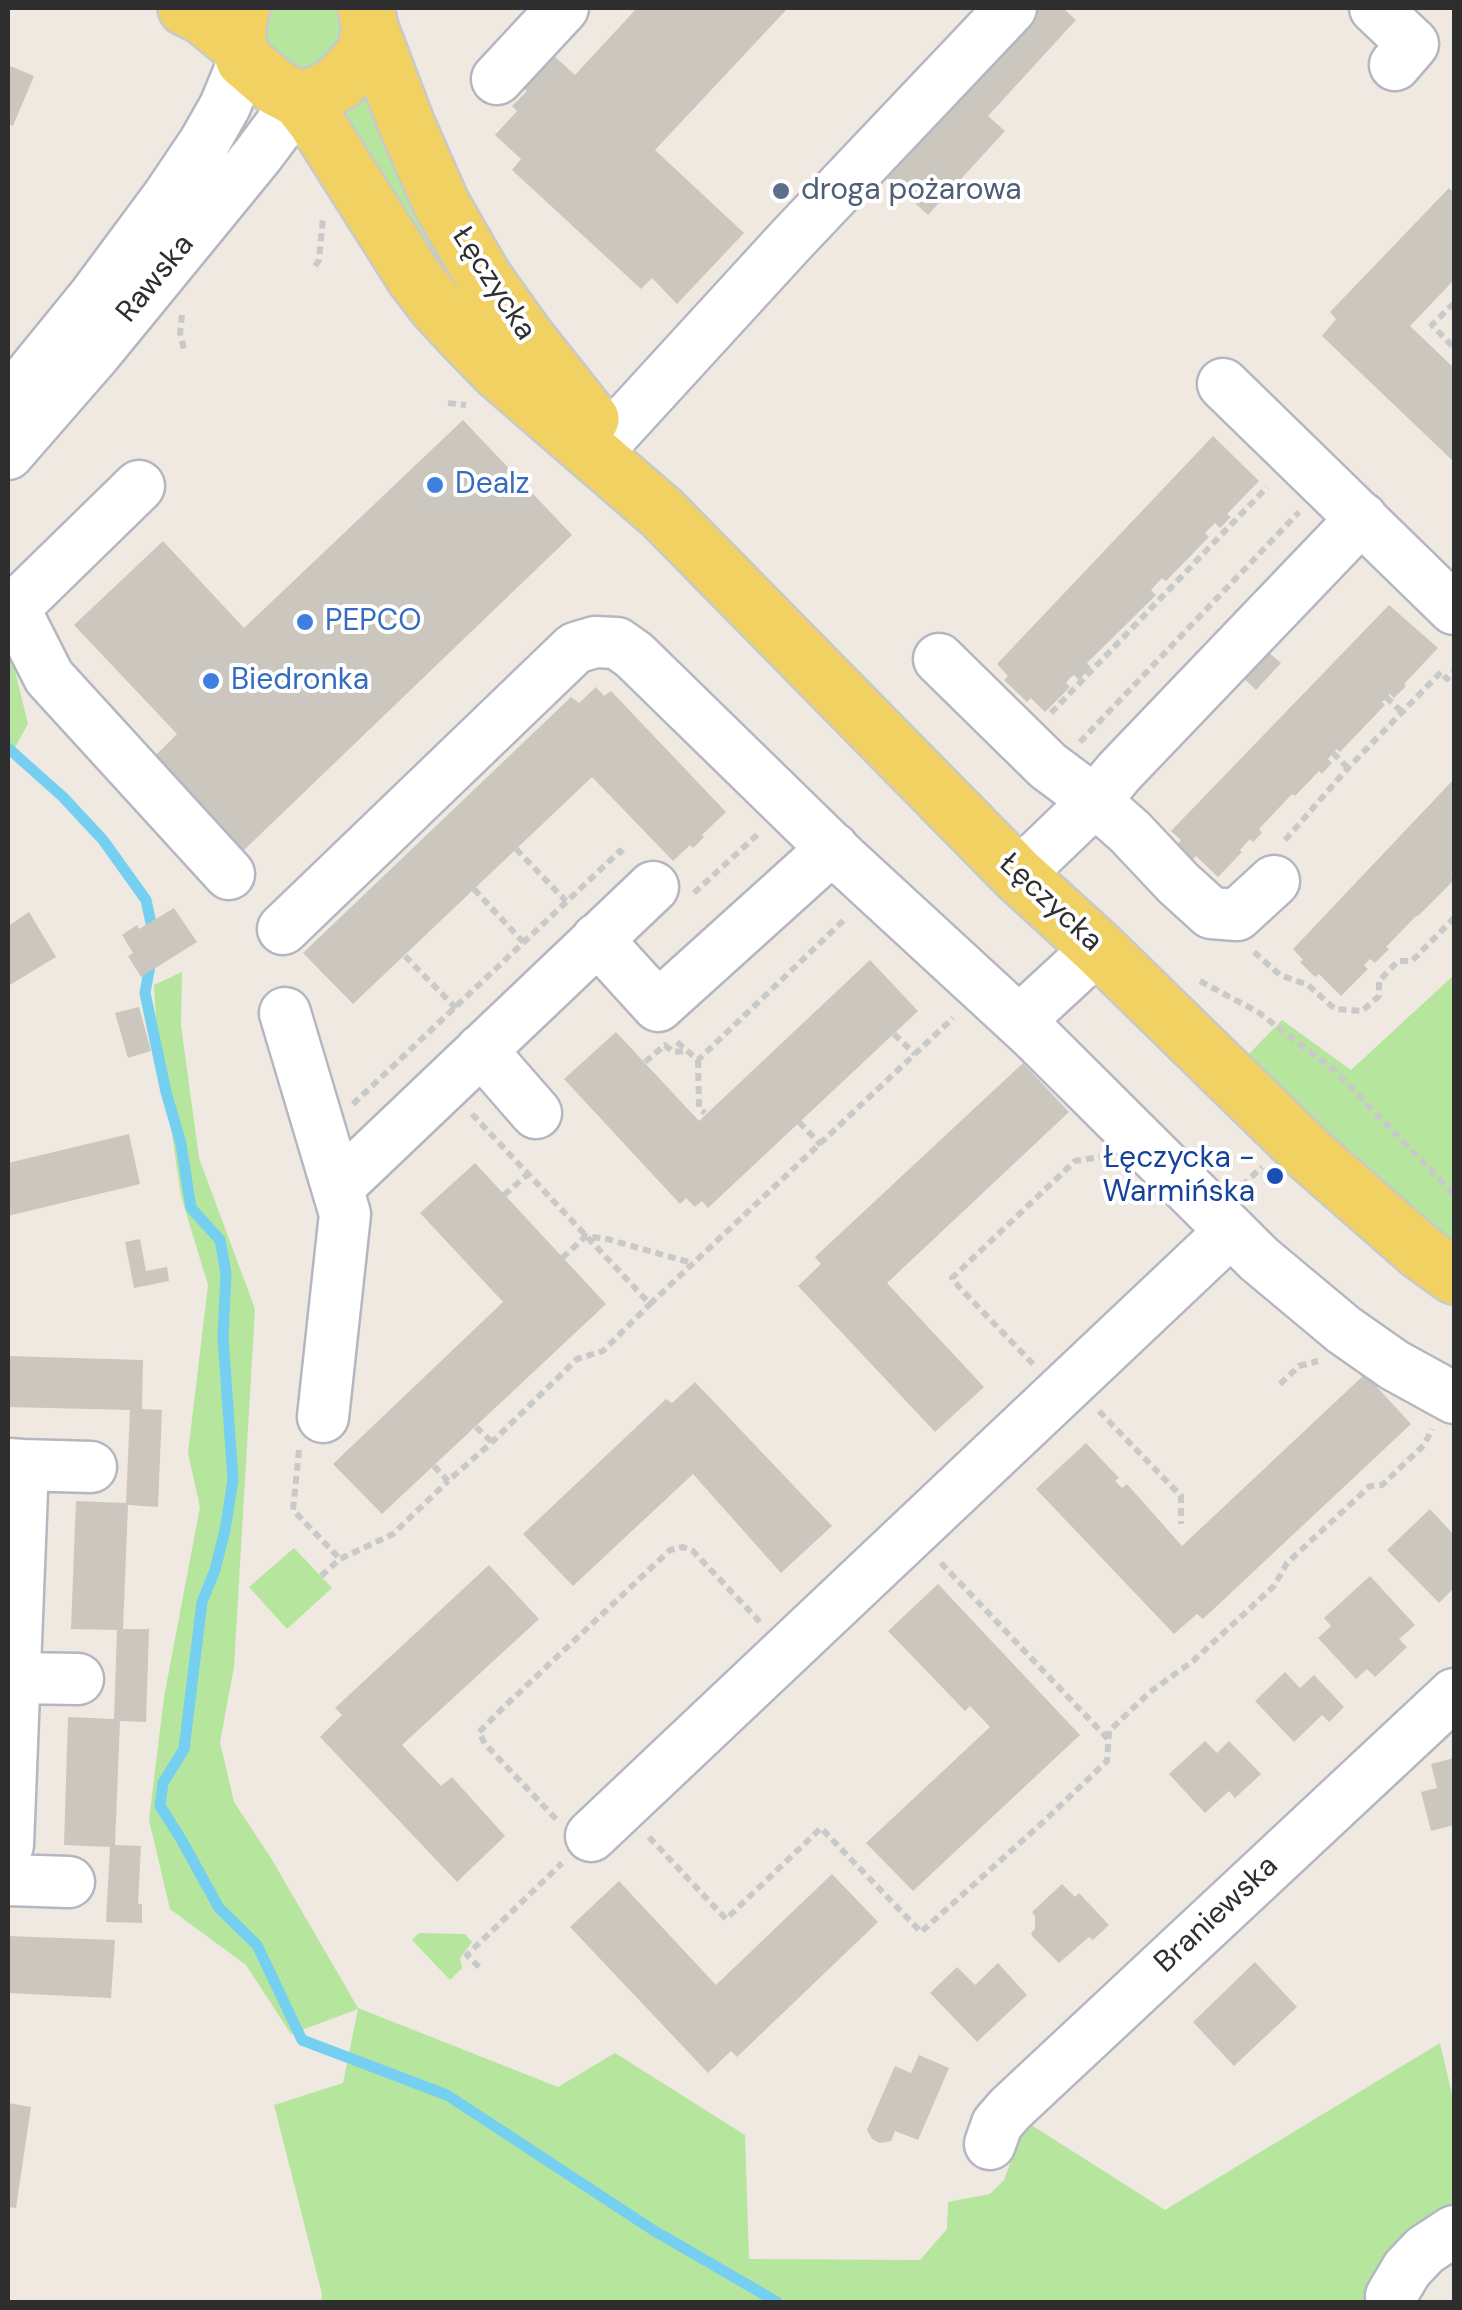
<!DOCTYPE html>
<meta charset="utf-8">
<style>
body{margin:0}
#map{position:relative;width:1462px;height:2310px;overflow:hidden;background:#efe9e1;font-family:"DM Sans",sans-serif}
canvas{display:block}
.frame{position:absolute;inset:0;border:10px solid #2e2e2e;pointer-events:none}
</style>
<div id="map">
<canvas width="1462" height="2310"></canvas>
<div class="frame"></div>
</div>
<script>
const context = document.querySelector('canvas').getContext('2d');
context.lineJoin = 'round';
function fillPath(path, color) {
  context.fillStyle = color;
  context.fill(path, 'evenodd');
}
function poly(rows) {
  const path = new Path2D();
  for (const r of rows) {
    path.moveTo(r[0], r[1]);
    for (let i = 2; i < r.length; i += 2) path.lineTo(r[i], r[i + 1]);
  }
  return path;
}
function trace(path, color, width, dash) {
  context.strokeStyle = color;
  context.lineWidth = width;
  context.lineCap = dash ? 'butt' : 'round';
  context.setLineDash(dash || []);
  context.stroke(path);
}
function drawText(font, color, halo, rows, align = 'center') {
  context.font = font + ' "DM Sans",sans-serif';
  context.lineWidth = 8;
  context.setLineDash([]);
  context.textBaseline = 'middle';
  context.strokeStyle = halo;
  context.fillStyle = color;
  for (const [text, x, y, turn = 0] of rows) {
    context.save();
    context.translate(x, y);
    context.rotate((+turn || 0) * Math.PI / 180);
    context.textAlign = isNaN(turn) ? turn : align;
    if (halo) context.strokeText(text, 0, 0);
    context.fillText(text, 0, 0);
    context.restore();
  }
}
fillPath(poly([
 [270,8,339,8,345,33,337,52,308,70,290,67,269,48,265,38,264,19],
 [363,81,488,345,322,107],
 [8,655,12,658,28,724,13,751,8,746],
 [182,972,181,1025,199,1158,255,1309,234,1667,220,1742,234,1802,271,1858,358,2008,558,2087,615,2053,745,2135,749,2259,920,2260,947,2229,948,2202,990,2194,1004,2180,1025,2121,1165,2210,1440,2043,1454,2103,1454,2215,1372,2302,321,2302,322,2294,274,2105,343,2083,358,2009,291,2034,246,1965,170,1909,149,1820,164,1697,200,1507,188,1453,208,1285,181,1196,166,1092,158,1056,154,985],
 [1454,975,1454,1253,1241,1062,1282,1020,1351,1070],
 [294,1548,332,1588,287,1629,249,1587],
 [419,1933,465,1934,472,1942,460,1958,462,1968,450,1980,412,1940]
]), '#b6e59e');
trace(poly([
 [8,748,63,797,103,840,146,900,154,937],
 [151,960,145,993,166,1092,181,1144,191,1208,220,1240,226,1273,223,1337,233,1480,225,1530,215,1570,202,1602,184,1749,163,1783,160,1806,181,1839,219,1908,257,1945,302,2040,447,2095,653,2230,777,2302]
]), '#75cff0', 11);
fillPath(poly([
 [637,8,788,8,655,150,744,233,677,304,652,278,641,289,512,170,521,159,495,135,517,111,512,106,527,91,522,86,552,54,575,75],
 [1034,8,1063,8,1076,20,988,116,1005,131,928,215,882,173],
 [8,65,34,76,13,126,8,123],
 [1449,188,1454,193,1454,280,1410,326,1454,368,1454,462,1322,336,1336,319,1330,312],
 [463,420,572,535,244,850,154,757,177,734,74,625,163,541,244,628],
 [1213,436,1259,481,1227,514,1231,517,1220,528,1215,523,1205,533,1209,537,1166,581,1162,578,1151,590,1156,595,1087,663,1091,667,1079,680,1074,675,1070,678,1066,683,1070,687,1045,712,1031,698,1027,702,1004,680,1008,676,997,664],
 [1389,605,1438,648,1404,684,1406,686,1394,698,1390,694,1382,702,1385,705,1340,752,1337,749,1333,753,1328,759,1332,763,1322,774,1319,771,1295,796,1292,794,1259,829,1262,833,1253,842,1250,839,1240,850,1242,852,1218,877,1196,856,1192,860,1177,845,1181,840,1171,831],
 [1262,647,1281,663,1256,690,1237,672],
 [596,687,604,696,611,691,726,812,702,835,704,837,693,848,690,845,673,861,592,777,353,1004,303,953,571,697,579,703],
 [1454,779,1454,871,1451,874,1454,880,1418,916,1416,916,1386,947,1389,949,1375,963,1370,959,1364,965,1368,969,1341,996,1319,974,1315,977,1300,962,1303,960,1293,949],
 [174,908,197,942,141,977,128,956,133,953,122,935,137,925,139,929],
 [29,912,56,957,8,986,8,926],
 [870,960,918,1011,708,1208,702,1201,695,1207,686,1198,680,1204,564,1079,616,1032,699,1121],
 [139,1007,151,1051,128,1058,115,1013],
 [1023,1063,1069,1112,887,1283,984,1387,935,1432,798,1286,821,1264,815,1257],
 [129,1134,140,1184,8,1216,8,1163],
 [475,1163,606,1304,382,1514,333,1464,503,1302,420,1213],
 [140,1239,146,1271,167,1267,169,1281,134,1288,125,1242],
 [8,1356,143,1360,142,1409,162,1410,158,1507,128,1505,123,1629,149,1629,146,1722,120,1721,115,1845,141,1846,138,1904,142,1904,142,1923,106,1922,110,1847,64,1845,68,1717,114,1719,117,1630,71,1629,76,1501,126,1503,130,1410,8,1407],
 [1365,1374,1411,1424,1203,1619,1197,1614,1174,1634,1036,1489,1086,1443,1119,1478,1115,1481,1122,1488,1127,1484,1182,1546],
 [695,1382,832,1526,781,1573,693,1474,573,1586,523,1534,666,1399,672,1403],
 [1430,1509,1454,1535,1454,1588,1439,1603,1387,1550],
 [489,1565,539,1619,402,1745,441,1786,452,1777,505,1836,457,1882,320,1737,342,1715,335,1708],
 [1370,1576,1415,1625,1399,1639,1407,1647,1375,1677,1367,1669,1356,1679,1318,1638,1331,1626,1324,1618],
 [938,1584,1080,1735,913,1891,866,1843,990,1727,970,1706,965,1711,888,1631],
 [1285,1672,1300,1688,1314,1675,1344,1707,1329,1722,1322,1715,1294,1742,1255,1701],
 [1205,1741,1217,1753,1229,1741,1261,1774,1235,1798,1229,1791,1205,1813,1169,1774],
 [1454,1758,1454,1825,1431,1831,1421,1792,1437,1788,1431,1764],
 [832,1874,878,1922,737,2057,731,2051,708,2073,570,1927,619,1881,716,1985],
 [1062,1884,1075,1897,1079,1893,1109,1925,1093,1940,1089,1937,1059,1963,1033,1937,1031,1933,1035,1929,1035,1916,1032,1912],
 [8,1936,115,1940,111,1998,8,1993],
 [1255,1962,1297,2007,1234,2066,1193,2022],
 [998,1963,1027,1995,977,2042,930,1993,957,1967,975,1985],
 [919,2055,949,2068,918,2140,895,2131,891,2141,880,2143,872,2139,867,2130,895,2066,911,2073],
 [8,2103,31,2107,16,2208,8,2207]
]), '#cbc7bf');
const minor = poly([
 [1375,8,1413,44,1395,65],
 [497,79,563,8],
 [1223,384,1454,609],
 [8,402,95,295,167,198,204,143,225,106,244,60],
 [607,441,792,239,1011,8],
 [8,454,96,353,258,155,299,100],
 [8,603,14,608,49,677,229,874],
 [14,608,139,486],
 [939,659,1048,766,1095,801,1130,832,1178,883,1211,913,1237,915,1274,881],
 [1018,875,1095,801,1119,772,1362,518],
 [283,929,575,648,595,642,617,643,634,655,842,858,1033,1034,1259,1259,1344,1330,1394,1365,1454,1398],
 [597,939,658,1006,833,848],
 [285,1013,345,1214,323,1417],
 [1019,1021,1098,948],
 [481,1050,536,1113],
 [338,1187,653,887],
 [8,1464,23,1465,8,1845],
 [23,1465,91,1467],
 [16,1678,78,1679],
 [591,1836,1230,1232],
 [8,1880,69,1882],
 [990,2144,997,2124,1010,2109,1454,1694],
 [1391,2296,1407,2269,1425,2250,1454,2231]
]);
const major = poly([
 [186,8,204,17,239,46],
 [242,8,238,24,239,46,244,60,275,87,299,100,323,92,340,82,365,53,370,28,366,8],
 [370,28,406,123,442,205,484,278,526,337,591,419],
 [299,100,316,122,414,277,437,307,460,332,499,372,662,513,1018,875,1098,948,1310,1155,1422,1253,1454,1276]
]);
trace(minor, '#b4b7c1', 55);
trace(major, '#c9c9c9', 60);
trace(poly([
 [315,266,319,260,323,218],
 [1454,303,1432,325,1454,348],
 [182,315,180,333,184,349],
 [448,403,466,405],
 [1386,697,1402,712],
 [1051,713,1267,487],
 [1080,742,1299,512],
 [1333,753,1348,768],
 [1285,840,1348,768,1441,672,1447,679,1454,671],
 [516,849,566,901],
 [474,889,523,942],
 [694,893,758,834],
 [1254,952,1280,975,1308,985,1335,1009,1362,1011,1379,996,1379,981,1398,961,1412,961,1454,918],
 [405,956,457,1009],
 [1200,981,1258,1012,1334,1070,1454,1194],
 [894,1034,915,1054],
 [677,1042,698,1060,846,918],
 [698,1060,699,1108,705,1113],
 [645,1062,665,1045,673,1052,686,1051],
 [353,1104,620,851,626,858],
 [472,1114,650,1304,953,1018],
 [799,1122,821,1145],
 [1242,1186,1262,1167],
 [504,1195,528,1174],
 [562,1258,586,1236,607,1239,692,1263],
 [1033,1364,959,1287,952,1278,1075,1161,1100,1157],
 [1280,1384,1299,1366,1318,1361],
 [1099,1411,1181,1496,1181,1524],
 [476,1427,492,1442],
 [299,1450,293,1510,340,1559],
 [434,1466,448,1481,492,1442,577,1359,603,1351,650,1304],
 [941,1563,1108,1739],
 [321,1576,340,1559,393,1534,448,1481],
 [556,1819,485,1744,479,1732,505,1706,670,1550,683,1547,693,1551,760,1622],
 [649,1837,726,1919,821,1828,921,1932,1042,1823,1107,1761,1109,1731,1150,1692,1193,1661,1274,1586,1287,1563,1370,1486,1382,1485,1424,1445,1432,1429],
 [479,1967,467,1955,562,1863]
]), '#c9c9c9', 6, [8, 5]);
trace(minor, '#fff', 50);
trace(major, '#f2d163', 55);
for (const [x, y, r, color] of [
 [781,191,10,"#5c6f8a"],
 [435,485,10,"#3f7fe0"],
 [305,622,10,"#3f7fe0"],
 [211,681,10,"#3f7fe0"],
 [1275,1176,10,"#1a4fb4"]
]) {
  const dot = new Path2D();
  dot.arc(x, y, r, 0, 2 * Math.PI);
  context.fillStyle = color;
  context.fill(dot);
  trace(dot, '#fff', 4);
}
drawText('30px', '#4e5e75', '#fff', [
 ["droga pożarowa",801,191]
], 'left');
drawText('30px', '#2e2e2e', '#fff', [
 ["Rawska",156,279,-51],
 ["Łęczycka",493,284,57],
 ["Łęczycka",1050,903,43],
 ["Braniewska",1217,1915,-43]
]);
drawText('30px', '#366cbe', '#fff', [
 ["Dealz",455,485],
 ["PEPCO",325,622],
 ["Biedronka",231,681]
], 'left');
drawText('30px', '#164399', '#fff', [
 ["Łęczycka -",1255,1159],
 ["Warmińska",1255,1193]
], 'right');
</script>
